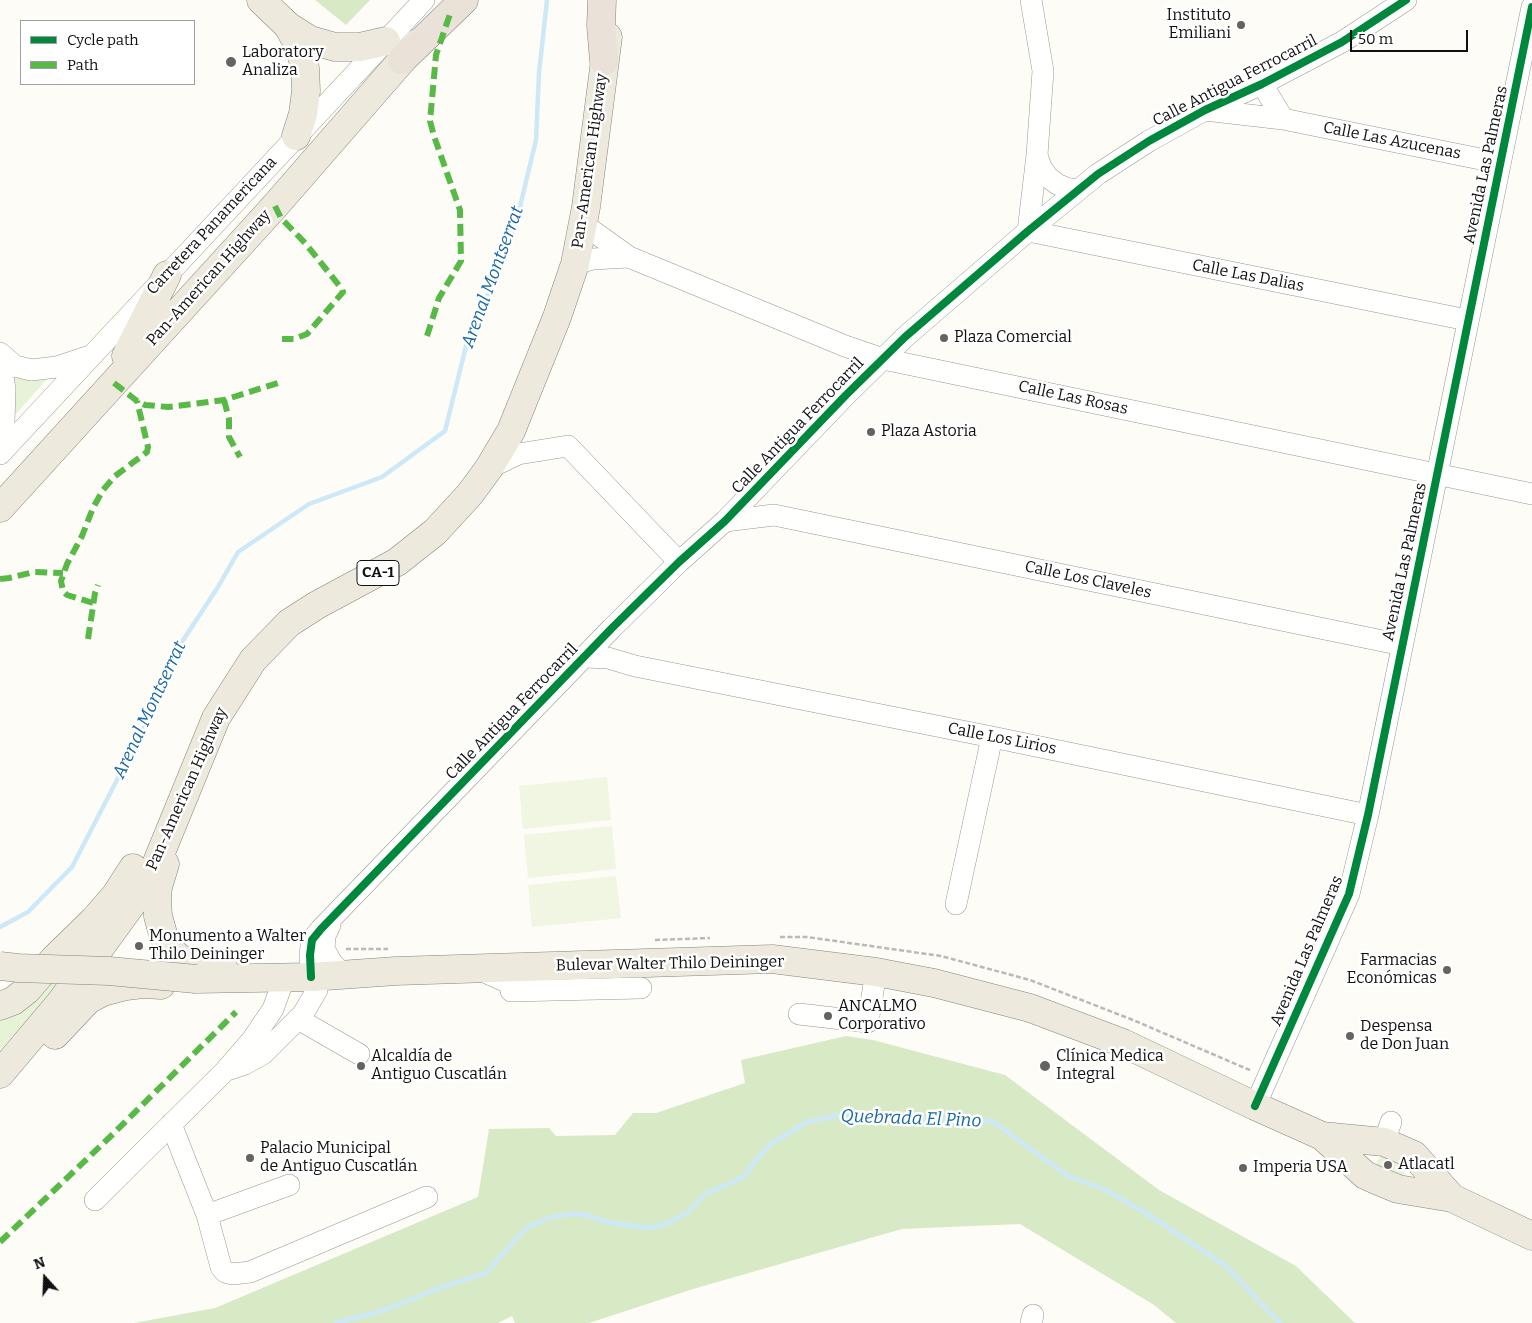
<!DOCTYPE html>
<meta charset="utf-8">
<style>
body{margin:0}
#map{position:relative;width:1532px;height:1323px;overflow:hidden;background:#fdfcf7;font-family:Bitter,serif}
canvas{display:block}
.legend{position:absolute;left:20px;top:20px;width:175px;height:65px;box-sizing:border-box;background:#fff;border:1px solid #a0a0a0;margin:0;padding:6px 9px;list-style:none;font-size:15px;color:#111}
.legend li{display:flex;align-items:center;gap:10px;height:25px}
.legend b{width:25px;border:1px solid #a0a0a0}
.north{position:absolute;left:20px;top:1253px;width:50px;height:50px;-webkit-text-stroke:4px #fff;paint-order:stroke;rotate:340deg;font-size:14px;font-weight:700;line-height:20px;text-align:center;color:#111}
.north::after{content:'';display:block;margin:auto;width:18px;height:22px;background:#111;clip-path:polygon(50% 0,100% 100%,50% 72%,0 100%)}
.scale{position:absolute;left:1350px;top:30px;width:118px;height:22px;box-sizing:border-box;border:2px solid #111;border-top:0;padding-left:6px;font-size:15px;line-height:18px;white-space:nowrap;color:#111;-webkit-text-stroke:4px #fff;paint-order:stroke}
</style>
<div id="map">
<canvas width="1532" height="1323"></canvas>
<ul class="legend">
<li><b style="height:6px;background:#00873e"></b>Cycle path</li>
<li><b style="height:6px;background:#58b947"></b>Path</li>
</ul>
<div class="north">N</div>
<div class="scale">50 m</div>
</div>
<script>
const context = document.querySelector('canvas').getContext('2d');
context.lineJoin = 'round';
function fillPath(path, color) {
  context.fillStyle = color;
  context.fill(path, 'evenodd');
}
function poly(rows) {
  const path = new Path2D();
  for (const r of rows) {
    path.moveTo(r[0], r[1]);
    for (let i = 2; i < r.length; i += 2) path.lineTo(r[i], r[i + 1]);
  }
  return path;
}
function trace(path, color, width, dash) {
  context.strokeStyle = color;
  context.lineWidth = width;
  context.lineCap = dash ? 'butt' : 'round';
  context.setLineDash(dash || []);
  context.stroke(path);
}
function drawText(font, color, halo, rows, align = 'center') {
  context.font = font + ' Bitter,serif';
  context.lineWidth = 5;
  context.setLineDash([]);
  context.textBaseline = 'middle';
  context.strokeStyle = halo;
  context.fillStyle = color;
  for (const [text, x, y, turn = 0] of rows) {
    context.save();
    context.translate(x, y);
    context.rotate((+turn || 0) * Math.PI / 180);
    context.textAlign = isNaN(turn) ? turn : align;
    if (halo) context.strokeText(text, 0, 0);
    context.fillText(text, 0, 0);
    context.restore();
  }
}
fillPath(poly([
 [15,377,27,380,48,378,15,415,13,415,11,378],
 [87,941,92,950,0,1050,0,1011],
 [1381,1155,1406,1163,1405,1173,1402,1177,1376,1169,1376,1164]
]), '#e7f3d7');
fillPath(poly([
 [315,0,370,0,346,25],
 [846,1036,873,1040,1005,1075,1159,1190,1296,1266,1355,1323,1176,1323,1154,1305,1020,1224,902,1229,693,1289,589,1323,515,1323,512,1316,498,1323,134,1323,215,1308,478,1197,489,1129,549,1128,556,1136,615,1135,633,1113,656,1113,745,1083,741,1060]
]), '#d8eac5');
fillPath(poly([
 [607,777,611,820,523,829,519,786],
 [612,826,616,869,528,878,524,835],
 [616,876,621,918,532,927,528,885]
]), '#f0f6e1');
trace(poly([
 [0,927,28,912,72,867,150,716,168,663,218,587,238,552,309,504,382,477,445,431,470,330,497,276,518,215,536,140,539,73,547,0],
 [336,1323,385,1310,437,1289,486,1273,527,1227,552,1217,565,1215,583,1214,607,1222,647,1228,664,1225,687,1213,705,1194,742,1178,769,1145,807,1122,843,1114,900,1121,992,1121,1068,1176,1106,1190,1144,1212,1225,1265,1280,1323]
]), '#cde8f7', 4.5);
const minor = poly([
 [1031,0,1043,71,1037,155,1028,231,1467,320],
 [1262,84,1283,119],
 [1205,110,1283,119,1500,163],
 [1037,155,1041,167,1048,177,1057,184,1066,188,1078,190],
 [583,224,629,257,845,346,883,359,1532,494],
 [575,264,593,259,629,257],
 [0,353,15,366,31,370,57,367,90,356],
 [0,360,5,389,4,422,0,441],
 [0,454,424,0],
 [489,468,518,454,568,446,679,562],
 [725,521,774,515,1402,645],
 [585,657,608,658,635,666,992,737,1368,815],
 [956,904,992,737],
 [330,925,325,936,324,949,332,963,337,968],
 [480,970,511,984,511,991,641,988],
 [311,977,310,955,312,940,321,929,612,628,679,562,725,521,846,395,905,337,1028,231,1098,174,1149,141,1205,110,1262,84,1342,42,1406,0],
 [799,1014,868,1022,876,972],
 [298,1019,359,1054],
 [230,1069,245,1064,263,1054,303,1014,317,990],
 [1255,1106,1349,894,1368,815,1532,7],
 [171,1124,207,1215,221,1267,225,1272,233,1274,250,1272,427,1197],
 [1384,1142,1391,1122],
 [95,1200,225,1071,252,1040,273,1009,281,987],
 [207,1215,289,1185],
 [1031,1323,1033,1315]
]);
const major = poly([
 [261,0,288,26,310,40,335,47,360,47,386,41],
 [288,26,299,46,305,68,306,91,303,114,296,136],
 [126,356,167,275],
 [0,508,275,206,417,43],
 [165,864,158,887,157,898,158,916,163,934,171,951,182,960,192,965,207,967,223,967],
 [196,979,311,977,396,971,772,959,876,972,934,983,1030,1008,1123,1043,1255,1106,1322,1136,1384,1142,1414,1155,1452,1198],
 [0,1006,13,1001,27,990,54,959,93,921,115,896,133,868],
 [55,1035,88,1000,103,992,126,986,143,984,161,985],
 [0,1074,60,1003,134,901,155,867,216,718,253,660,289,623,317,605,397,562,435,532,470,494,489,468,511,431,557,317,575,264,586,207,608,37],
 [1322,1136,1365,1175,1376,1180,1398,1189,1452,1198,1532,1236]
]);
const highway = poly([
 [602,0,601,26,604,61],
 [402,60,464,0]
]);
trace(minor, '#979795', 22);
trace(major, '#858482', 29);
trace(highway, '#858482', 29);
trace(poly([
 [780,937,807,937,941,956,1030,980,1133,1020,1252,1071],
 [655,940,710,938],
 [346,949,388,949]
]), '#b9b9b8', 2.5, [5, 2.5]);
trace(minor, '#fffffe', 21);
trace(major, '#ede9dc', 28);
trace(highway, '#eae1d8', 28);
const majorBridge = poly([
 [0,966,18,968,109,971,196,979]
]);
trace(majorBridge, '#858482', 29, []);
trace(majorBridge, '#ede9dc', 28);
trace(poly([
 [275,206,281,218,305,243,342,289,343,292,307,334,294,339,282,339],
 [427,336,439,298,461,261,460,210,434,136,430,121,436,55,450,14],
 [114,383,137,401,145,405,168,407,224,400,281,382],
 [224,400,229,419,229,437,240,457],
 [0,579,9,578,34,572,63,573],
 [93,603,67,595,63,591,61,581,67,564,82,536,93,508,103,490,115,476,147,452,148,447,137,401],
 [88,639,95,593,98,585],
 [0,1242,113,1134,236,1012]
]), '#58b947', 6, [12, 6]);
trace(poly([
 [311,977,310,955,312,940,321,929,612,628,679,562,725,521,846,395,905,337,1028,231,1098,174,1149,141,1205,110,1262,84,1342,42,1406,0],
 [1255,1106,1349,894,1368,815,1532,7]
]), '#00873e', 8);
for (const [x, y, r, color] of [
 [1241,25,5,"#646362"],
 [231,62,6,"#646362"],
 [944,338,5,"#646362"],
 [871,432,5,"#646362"],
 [139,946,5,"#646362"],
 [1447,970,5,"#646362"],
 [828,1016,5,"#646362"],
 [1350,1036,5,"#646362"],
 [361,1066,5,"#646362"],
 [1045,1066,6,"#646362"],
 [250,1158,5,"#646362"],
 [1388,1165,5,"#646362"],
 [1243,1168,5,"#646362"]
]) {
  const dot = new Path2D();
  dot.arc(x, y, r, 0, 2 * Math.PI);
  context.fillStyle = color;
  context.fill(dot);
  trace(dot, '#fff', 2);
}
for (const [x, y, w] of [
 [378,573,42]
]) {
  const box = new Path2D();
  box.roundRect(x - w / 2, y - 12.5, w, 25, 4);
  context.fillStyle = '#fff';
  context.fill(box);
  trace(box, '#111', 1);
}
drawText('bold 15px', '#111', null, [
 ["CA-1",378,573]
]);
drawText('16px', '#111', '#fff', [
 ["Instituto",1231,16,"right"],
 ["Emiliani",1231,34,"right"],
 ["Laboratory",242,53],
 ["Analiza",242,71],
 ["Plaza Comercial",954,338],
 ["Plaza Astoria",881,432],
 ["Monumento a Walter",149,937],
 ["Thilo Deininger",149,955],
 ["Farmacias",1437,961,"right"],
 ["Económicas",1437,979,"right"],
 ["ANCALMO",838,1007],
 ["Corporativo",838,1025],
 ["Despensa",1360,1027],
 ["de Don Juan",1360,1045],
 ["Alcaldía de",371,1057],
 ["Antiguo Cuscatlán",371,1075],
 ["Clínica Medica",1056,1057],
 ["Integral",1056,1075],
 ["Palacio Municipal",260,1149],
 ["de Antiguo Cuscatlán",260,1167],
 ["Atlacatl",1398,1165],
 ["Imperia USA",1253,1168]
], 'left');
drawText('16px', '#111', '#fff', [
 ["Calle Antigua Ferrocarril",1235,81,-27],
 ["Calle Las Azucenas",1392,141,11],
 ["Pan-American Highway",590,161,-82],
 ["Avenida Las Palmeras",1486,165,-78],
 ["Carretera Panamericana",212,226,-47],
 ["Calle Las Dalias",1248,276,11],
 ["Pan-American Highway",209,278,-48],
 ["Calle Las Rosas",1073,398,12],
 ["Calle Antigua Ferrocarril",798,426,-46],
 ["Avenida Las Palmeras",1405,562,-78],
 ["Calle Los Claveles",1088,580,12],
 ["Calle Antigua Ferrocarril",512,712,-46],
 ["Calle Los Lirios",1002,739,11],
 ["Pan-American Highway",187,789,-66],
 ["Avenida Las Palmeras",1307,951,-67],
 ["Bulevar Walter Thilo Deininger",670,964,-1]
]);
drawText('italic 18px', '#1768a6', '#fff', [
 ["Arenal Montserrat",493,277,-70],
 ["Arenal Montserrat",150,710,-65],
 ["Quebrada El Pino",911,1119,2]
]);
</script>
